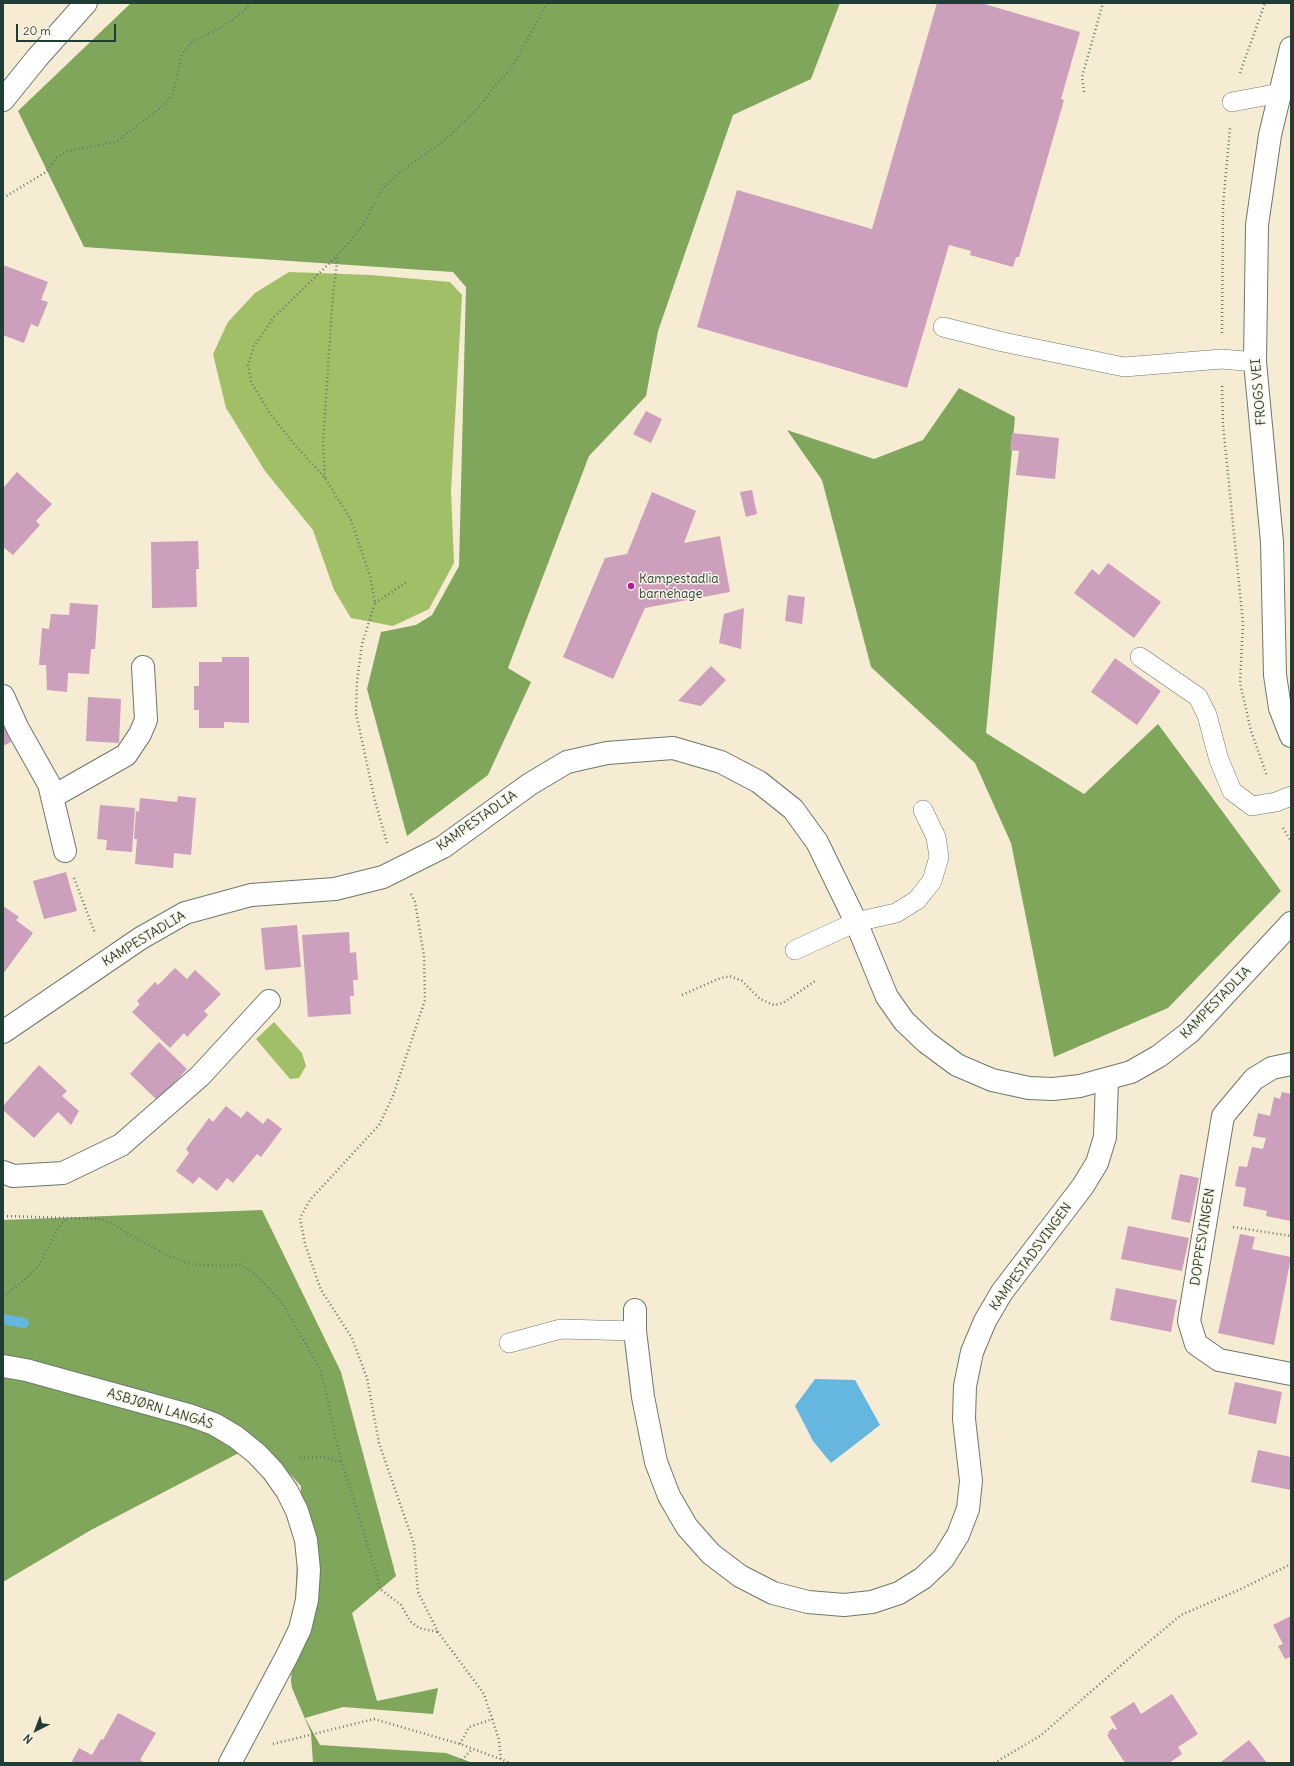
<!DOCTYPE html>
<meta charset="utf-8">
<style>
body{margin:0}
#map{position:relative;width:1294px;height:1766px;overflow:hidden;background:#f6ebd3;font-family:Delius,sans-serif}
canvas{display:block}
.frame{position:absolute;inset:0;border:4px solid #1f3d34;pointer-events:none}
.north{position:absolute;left:16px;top:1710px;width:40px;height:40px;-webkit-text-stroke:3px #fcf5e5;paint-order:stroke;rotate:222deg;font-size:11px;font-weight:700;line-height:16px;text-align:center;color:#1f3d34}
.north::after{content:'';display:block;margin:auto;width:14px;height:18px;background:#1f3d34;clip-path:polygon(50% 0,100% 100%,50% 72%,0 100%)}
.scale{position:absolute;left:16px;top:24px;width:100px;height:18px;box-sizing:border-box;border:2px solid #1f3d34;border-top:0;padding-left:5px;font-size:12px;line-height:14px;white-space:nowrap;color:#1f3d34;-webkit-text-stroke:3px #fcf5e5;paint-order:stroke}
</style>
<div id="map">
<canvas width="1294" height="1766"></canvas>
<div class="frame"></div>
<div class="north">N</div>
<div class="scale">20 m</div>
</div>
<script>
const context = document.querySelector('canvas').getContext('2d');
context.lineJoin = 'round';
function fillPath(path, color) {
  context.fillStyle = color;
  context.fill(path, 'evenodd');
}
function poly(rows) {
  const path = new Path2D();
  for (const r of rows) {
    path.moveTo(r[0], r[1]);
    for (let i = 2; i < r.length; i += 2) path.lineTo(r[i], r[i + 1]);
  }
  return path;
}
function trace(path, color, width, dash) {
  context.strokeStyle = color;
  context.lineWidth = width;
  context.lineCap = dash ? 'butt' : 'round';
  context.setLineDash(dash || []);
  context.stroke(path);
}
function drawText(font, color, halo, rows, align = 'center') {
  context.font = font + ' Delius,sans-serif';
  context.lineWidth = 3;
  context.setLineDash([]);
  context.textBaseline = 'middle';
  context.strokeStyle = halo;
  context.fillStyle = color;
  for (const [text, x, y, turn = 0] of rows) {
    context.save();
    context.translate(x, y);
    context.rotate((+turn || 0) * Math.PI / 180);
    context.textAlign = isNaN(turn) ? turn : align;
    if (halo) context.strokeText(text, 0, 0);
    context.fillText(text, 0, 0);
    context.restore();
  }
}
fillPath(poly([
 [289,272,371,275,450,282,462,295,451,491,454,563,429,609,393,626,351,618,334,590,313,530,265,471,226,408,213,354,228,322,255,293],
 [274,1022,302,1053,306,1066,299,1078,290,1079,256,1039]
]), '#a0bf67');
fillPath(poly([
 [131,3,840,3,811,79,733,115,658,331,646,396,589,456,508,668,531,682,488,775,407,836,367,689,381,632,416,625,432,615,459,566,466,287,453,272,84,247,18,111],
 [959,388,1015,417,986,733,1084,794,1158,724,1281,891,1168,1008,1054,1057,1011,843,975,763,871,667,822,480,787,430,874,459,923,440],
 [262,1210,341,1372,396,1576,352,1613,377,1701,438,1688,433,1714,343,1707,305,1718,320,1745,446,1753,473,1763,313,1763,311,1733,292,1688,291,1681,301,1486,260,1442,91,1530,3,1582,3,1220]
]), '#80a65c');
fillPath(poly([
 [815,1379,855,1380,880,1425,831,1463,813,1441,795,1406]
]), '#65b7e0');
trace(poly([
 [3,1319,24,1323]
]), '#65b7e0', 10);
fillPath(poly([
 [937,3,981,3,1080,32,1061,99,1064,100,1019,257,1016,257,1013,267,970,255,971,251,949,245,907,388,697,327,737,190,872,229],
 [3,265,48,282,41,300,48,302,38,327,31,324,24,343,3,335],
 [646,411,662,419,651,443,633,434],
 [1012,433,1059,438,1055,479,1016,475,1019,451,1010,450],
 [17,472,52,504,36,521,40,525,13,555,3,547,3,488],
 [752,490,757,514,746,517,740,492],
 [652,492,696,511,684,543,720,536,730,592,645,608,613,679,563,657,605,558,627,554],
 [198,541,199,569,196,569,197,607,152,608,151,542],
 [1108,563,1161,602,1134,638,1074,593,1092,569,1099,575],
 [788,595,805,597,802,624,785,621],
 [70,603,98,605,95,649,91,649,89,674,68,673,67,692,47,690,46,665,39,665,42,628,49,629,51,614,69,615],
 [744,608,741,649,719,643,724,614],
 [222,657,249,657,249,723,224,722,224,728,199,728,199,710,194,710,194,686,199,686,199,662,222,662],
 [1115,658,1161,691,1137,725,1091,692],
 [711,666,726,680,701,706,678,701],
 [88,697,121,699,119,743,86,741],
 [3,723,11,742,3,746],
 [178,796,196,798,191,855,174,853,173,868,135,864,137,839,134,839,136,811,139,812,140,798,177,802],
 [100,805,135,808,132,852,106,850,107,840,97,839],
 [66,872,77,911,44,919,33,881],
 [3,906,19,917,16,920,33,933,3,974],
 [297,925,301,967,265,970,261,928],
 [349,932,350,953,356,952,358,980,353,980,354,996,350,996,351,1014,308,1017,302,935],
 [175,968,187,979,195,970,221,994,204,1011,208,1015,187,1037,184,1033,170,1048,132,1012,140,1004,137,1001,155,982,158,985],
 [159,1042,187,1069,158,1101,130,1074],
 [39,1065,67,1091,62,1096,79,1111,71,1125,58,1112,34,1138,3,1110,3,1106],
 [1282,1092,1291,1094,1291,1221,1266,1216,1267,1211,1243,1206,1246,1188,1235,1186,1239,1166,1247,1167,1252,1147,1263,1149,1266,1138,1253,1136,1258,1113,1270,1116,1274,1097,1280,1099],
 [226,1106,241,1118,247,1111,263,1124,268,1118,282,1129,261,1157,257,1154,233,1183,227,1178,217,1191,199,1177,193,1184,176,1171,189,1153,186,1149,209,1118,213,1122],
 [1180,1174,1199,1178,1190,1223,1171,1219],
 [1128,1226,1189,1238,1182,1271,1121,1259],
 [1240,1234,1255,1237,1252,1249,1291,1257,1274,1345,1218,1333],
 [1116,1288,1177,1300,1171,1332,1110,1320],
 [1235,1382,1282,1392,1276,1424,1228,1414],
 [1258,1450,1291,1457,1291,1490,1251,1482],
 [1291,1616,1291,1659,1290,1657,1285,1659,1278,1646,1283,1644,1273,1625],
 [1172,1694,1198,1734,1178,1747,1182,1754,1169,1763,1125,1763,1107,1735,1109,1734,1108,1732,1113,1728,1115,1730,1117,1729,1110,1717,1134,1702,1141,1714],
 [118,1713,156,1733,140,1760,145,1763,71,1763,79,1748,92,1755,101,1739,103,1740],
 [1249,1740,1267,1763,1221,1763,1221,1762]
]), '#cc9fbc');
const lane = poly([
 [1232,102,1280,93],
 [943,327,1003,342,1124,367,1222,359,1255,362],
 [1140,657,1198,697,1207,715,1219,760,1232,791,1252,806,1276,802,1291,796],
 [795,950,856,922,896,913,917,900,932,881,939,857,936,837,923,810],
 [509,1343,561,1329,635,1331]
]);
const street = poly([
 [1291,48,1270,135,1257,225,1255,362,1272,542,1275,675,1280,708,1291,736],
 [3,100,37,58,86,3],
 [3,696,18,729,49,784,65,851],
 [52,797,126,755,140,734,146,720,143,667],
 [3,1032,141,938,185,913,251,895,335,889,383,877,443,847,530,784,567,762,607,753,673,748,721,762,759,782,793,809,817,842,856,922,887,997,904,1021,926,1042,957,1065,992,1080,1029,1088,1053,1089,1080,1086,1131,1072,1159,1056,1190,1032,1291,923],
 [1291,1064,1272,1068,1254,1079,1223,1116,1189,1321,1196,1344,1219,1360,1291,1374],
 [3,1172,13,1176,63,1173,121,1145,200,1076,269,1001],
 [635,1310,635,1331,643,1397,656,1462,669,1496,687,1527,711,1554,740,1576,773,1593,808,1602,844,1605,872,1602,899,1593,923,1578,943,1559,958,1535,968,1509,971,1481,964,1419,965,1386,972,1352,985,1321,1002,1292,1083,1186,1097,1163,1105,1137,1107,1080],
 [3,1366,26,1370,189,1415,214,1424,236,1437,257,1454,273,1471,287,1491,297,1511,306,1540,309,1570,307,1600,300,1629,287,1656,230,1763]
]);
trace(lane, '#6a7a6c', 20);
trace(street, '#6a7a6c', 24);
trace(poly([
 [1240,73,1265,3],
 [1084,92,1082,77,1103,3],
 [3,198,46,172,57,157,68,151,116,142,164,105,173,94,182,54,193,41,222,27,243,12,251,3],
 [1222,333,1223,206,1230,128],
 [1222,386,1223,425,1243,623,1240,683,1251,731,1267,776],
 [325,478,323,442,333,293,338,256],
 [375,603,407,582],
 [1283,828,1291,841],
 [387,843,375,801,356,713,357,681,362,644,375,603,370,576,351,520,325,478,294,444,269,412,251,382,248,365,254,346,274,317,338,255,363,225,382,189,404,169,444,141,481,105,492,89,513,66,547,3],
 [74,878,95,933],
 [411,894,415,902,424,956,425,1000,393,1096,379,1125,310,1200,300,1218,305,1244,321,1290,352,1338,367,1378,379,1443,414,1544,418,1592,438,1632,484,1694,499,1740,501,1761],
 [682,995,718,979,730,976,742,981,760,999,774,1005,783,1003,815,981],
 [3,1216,100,1219,110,1222,132,1236,165,1254,189,1264,223,1266,239,1264,255,1274,283,1304,321,1371,339,1452,375,1569,380,1589,401,1605,410,1621,419,1628,438,1632],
 [1233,1227,1291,1236],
 [3,1297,29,1276,39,1265,58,1228,67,1218],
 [300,1458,324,1457,342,1462],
 [273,1744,374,1719,460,1744,511,1763],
 [460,1744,469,1727,493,1719],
 [459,1763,472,1749],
 [994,1763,1040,1736,1133,1655,1181,1615,1241,1589,1291,1564]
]), '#6a7a6c', 2.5, [1, 3]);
trace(lane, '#fff', 19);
trace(street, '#fff', 22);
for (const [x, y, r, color] of [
 [631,586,4,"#b5179e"]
]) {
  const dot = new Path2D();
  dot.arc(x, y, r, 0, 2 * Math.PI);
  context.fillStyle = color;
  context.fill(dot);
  trace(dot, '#fcf5e5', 1.5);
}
drawText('13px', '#1f3d34', '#fcf5e5', [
 ["FROGS VEI",1259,392,-95],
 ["KAMPESTADLIA",477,821,-35],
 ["KAMPESTADLIA",144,939,-31],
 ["KAMPESTADLIA",1216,1003,-46],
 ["DOPPESVINGEN",1203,1237,-81],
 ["KAMPESTADSVINGEN",1031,1257,-54],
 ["ASBJØRN LANGÅS",160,1409,17]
]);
drawText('13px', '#1f3d34', '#fcf5e5', [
 ["Kampestadlia",639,579],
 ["barnehage",639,594]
], 'left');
</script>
